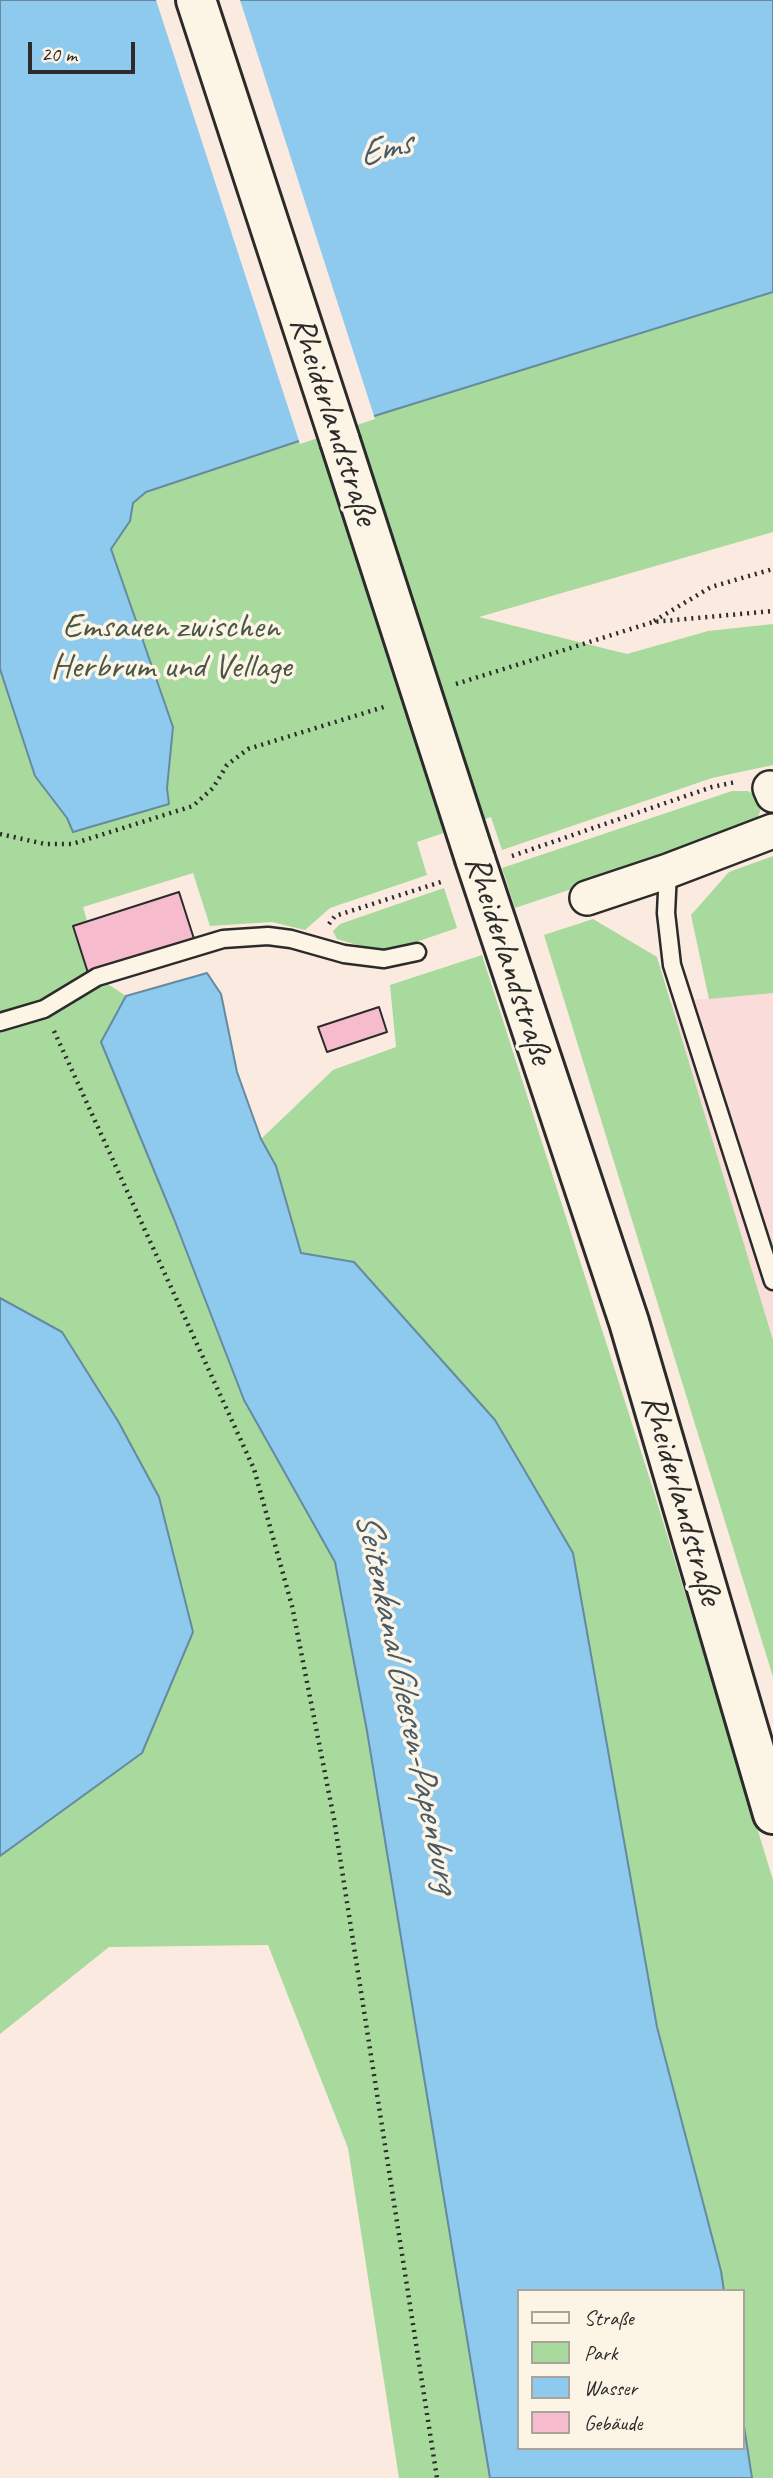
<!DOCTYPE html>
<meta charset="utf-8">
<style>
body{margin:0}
#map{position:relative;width:773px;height:2478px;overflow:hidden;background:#fbeae0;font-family:Caveat,sans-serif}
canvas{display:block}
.legend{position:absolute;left:517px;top:2289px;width:228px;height:161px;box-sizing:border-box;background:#fcf5e5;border:2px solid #a8a49b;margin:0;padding:9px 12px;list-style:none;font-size:21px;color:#2b2b2b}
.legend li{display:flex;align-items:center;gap:14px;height:35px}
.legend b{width:35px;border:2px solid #a8a49b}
.scale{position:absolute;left:28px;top:42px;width:107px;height:32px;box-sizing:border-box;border:4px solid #2b2b2b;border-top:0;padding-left:9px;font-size:21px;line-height:24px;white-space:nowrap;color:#2b2b2b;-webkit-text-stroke:5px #fcf5e5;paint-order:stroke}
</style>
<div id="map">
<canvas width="773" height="2478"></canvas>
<ul class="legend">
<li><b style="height:9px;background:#fcf5e5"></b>Straße</li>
<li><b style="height:19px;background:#a7da9c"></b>Park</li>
<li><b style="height:19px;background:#8ec9ee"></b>Wasser</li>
<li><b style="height:19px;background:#f6bcce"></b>Gebäude</li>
</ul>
<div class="scale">20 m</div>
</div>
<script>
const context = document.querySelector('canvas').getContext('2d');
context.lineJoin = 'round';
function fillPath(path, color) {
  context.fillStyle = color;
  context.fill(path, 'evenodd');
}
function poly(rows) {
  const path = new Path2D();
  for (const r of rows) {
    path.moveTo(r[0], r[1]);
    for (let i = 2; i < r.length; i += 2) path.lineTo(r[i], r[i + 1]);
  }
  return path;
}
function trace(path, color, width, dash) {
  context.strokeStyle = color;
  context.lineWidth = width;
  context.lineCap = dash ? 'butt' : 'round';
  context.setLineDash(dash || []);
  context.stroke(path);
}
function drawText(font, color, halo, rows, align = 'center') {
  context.font = font + ' Caveat,sans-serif';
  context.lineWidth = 7;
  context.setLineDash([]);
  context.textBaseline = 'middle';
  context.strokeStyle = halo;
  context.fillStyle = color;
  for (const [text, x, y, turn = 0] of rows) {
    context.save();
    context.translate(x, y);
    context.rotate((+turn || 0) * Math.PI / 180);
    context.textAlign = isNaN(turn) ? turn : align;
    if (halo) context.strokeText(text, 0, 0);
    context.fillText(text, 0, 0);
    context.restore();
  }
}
fillPath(poly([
 [773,993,773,1340,669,1002]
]), '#fadcdb');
fillPath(poly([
 [0,0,371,417,773,292,773,532,479,617,627,654,708,631,773,624,773,765,712,778,502,850,491,817,417,842,427,875,330,908,305,930,272,922,210,926,193,873,83,907,98,959,97,977,126,996,101,1043,174,1219,244,1400,335,1562,367,1731,490,2478,399,2478,348,2148,268,1945,109,1947,0,2034,0,1856,142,1753,62,1332,0,1298],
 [732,791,748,791,759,798,761,809,756,822,742,832,515,908,502,868],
 [773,856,773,993,709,999,691,915,729,872],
 [444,888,457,928,384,953,337,939,333,931,340,924],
 [593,919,657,957,773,1340,773,1677,544,935],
 [482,955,653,1489,773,1880,773,2478,752,2478,743,2420,743,2291,724,2291,721,2271,657,2027,573,1553,495,1420,354,1262,301,1253,276,1166,261,1139,333,1070,396,1047,390,985]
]), '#a7da9c');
const water = poly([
 [0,0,773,0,773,292,371,417,146,492,133,503,130,521,111,549,173,727,167,788,169,804,73,832,67,818,35,776,0,669,0,0],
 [207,973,221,994,237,1072,261,1139,276,1166,301,1253,354,1262,495,1420,573,1553,657,2027,721,2271,724,2291,519,2291,519,2448,743,2448,743,2420,752,2478,490,2478,367,1731,335,1562,244,1400,174,1219,101,1042,126,996,207,973],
 [0,1298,62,1332,118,1421,159,1497,193,1632,142,1753,0,1856,0,1298]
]);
fillPath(water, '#8ec9ee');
trace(water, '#668aa0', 2);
fillPath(poly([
 [156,0,240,0,375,419,300,444]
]), '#fbeae0');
const building = poly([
 [179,892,195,942,89,976,73,926,179,892],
 [379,1007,387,1032,327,1052,318,1027,379,1007]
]);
fillPath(building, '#f6bcce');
trace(building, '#2b2b2b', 2);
const service = poly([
 [668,871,666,913,672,965,773,1281],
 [0,1022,44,1009,97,977,223,939,268,936,291,939,344,954,384,959,417,952]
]);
const minor = poly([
 [770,788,773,795],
 [587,898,668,871,773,831]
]);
const secondary = poly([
 [196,0,340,441],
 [475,859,629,1322,773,1814]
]);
trace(service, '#2b2b2b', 21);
trace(minor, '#2b2b2b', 38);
trace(secondary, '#2b2b2b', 44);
trace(poly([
 [654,621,711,587,773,569],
 [456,684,653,622,773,611],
 [0,834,45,844,72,844,193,806,213,788,227,765,248,749,387,706],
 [512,856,712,787,736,782],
 [329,924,335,916,444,881],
 [54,1031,254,1469,292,1606,334,1819,437,2478]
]), '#2b2b2b', 4.5, [2, 5]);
trace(service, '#fcf5e5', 16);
trace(minor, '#fcf5e5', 33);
trace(secondary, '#fcf5e5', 38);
const secondaryBridge = poly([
 [340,441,475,859]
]);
trace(secondaryBridge, '#2b2b2b', 44, []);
trace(secondaryBridge, '#fcf5e5', 38);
drawText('35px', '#2b2b2b', '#fcf5e5', [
 ["Rheiderlandstraße",333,421,72],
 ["Rheiderlandstraße",508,960,72],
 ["Rheiderlandstraße",681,1500,74]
]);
drawText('35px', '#4a5747', '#fcf5e5', [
 ["Emsauen zwischen",171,628],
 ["Herbrum und Vellage",171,668]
]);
drawText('italic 37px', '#495a66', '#fcf5e5', [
 ["Ems",385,150,-16],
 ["Seitenkanal Gleesen-Papenburg",406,1702,78]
]);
</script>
